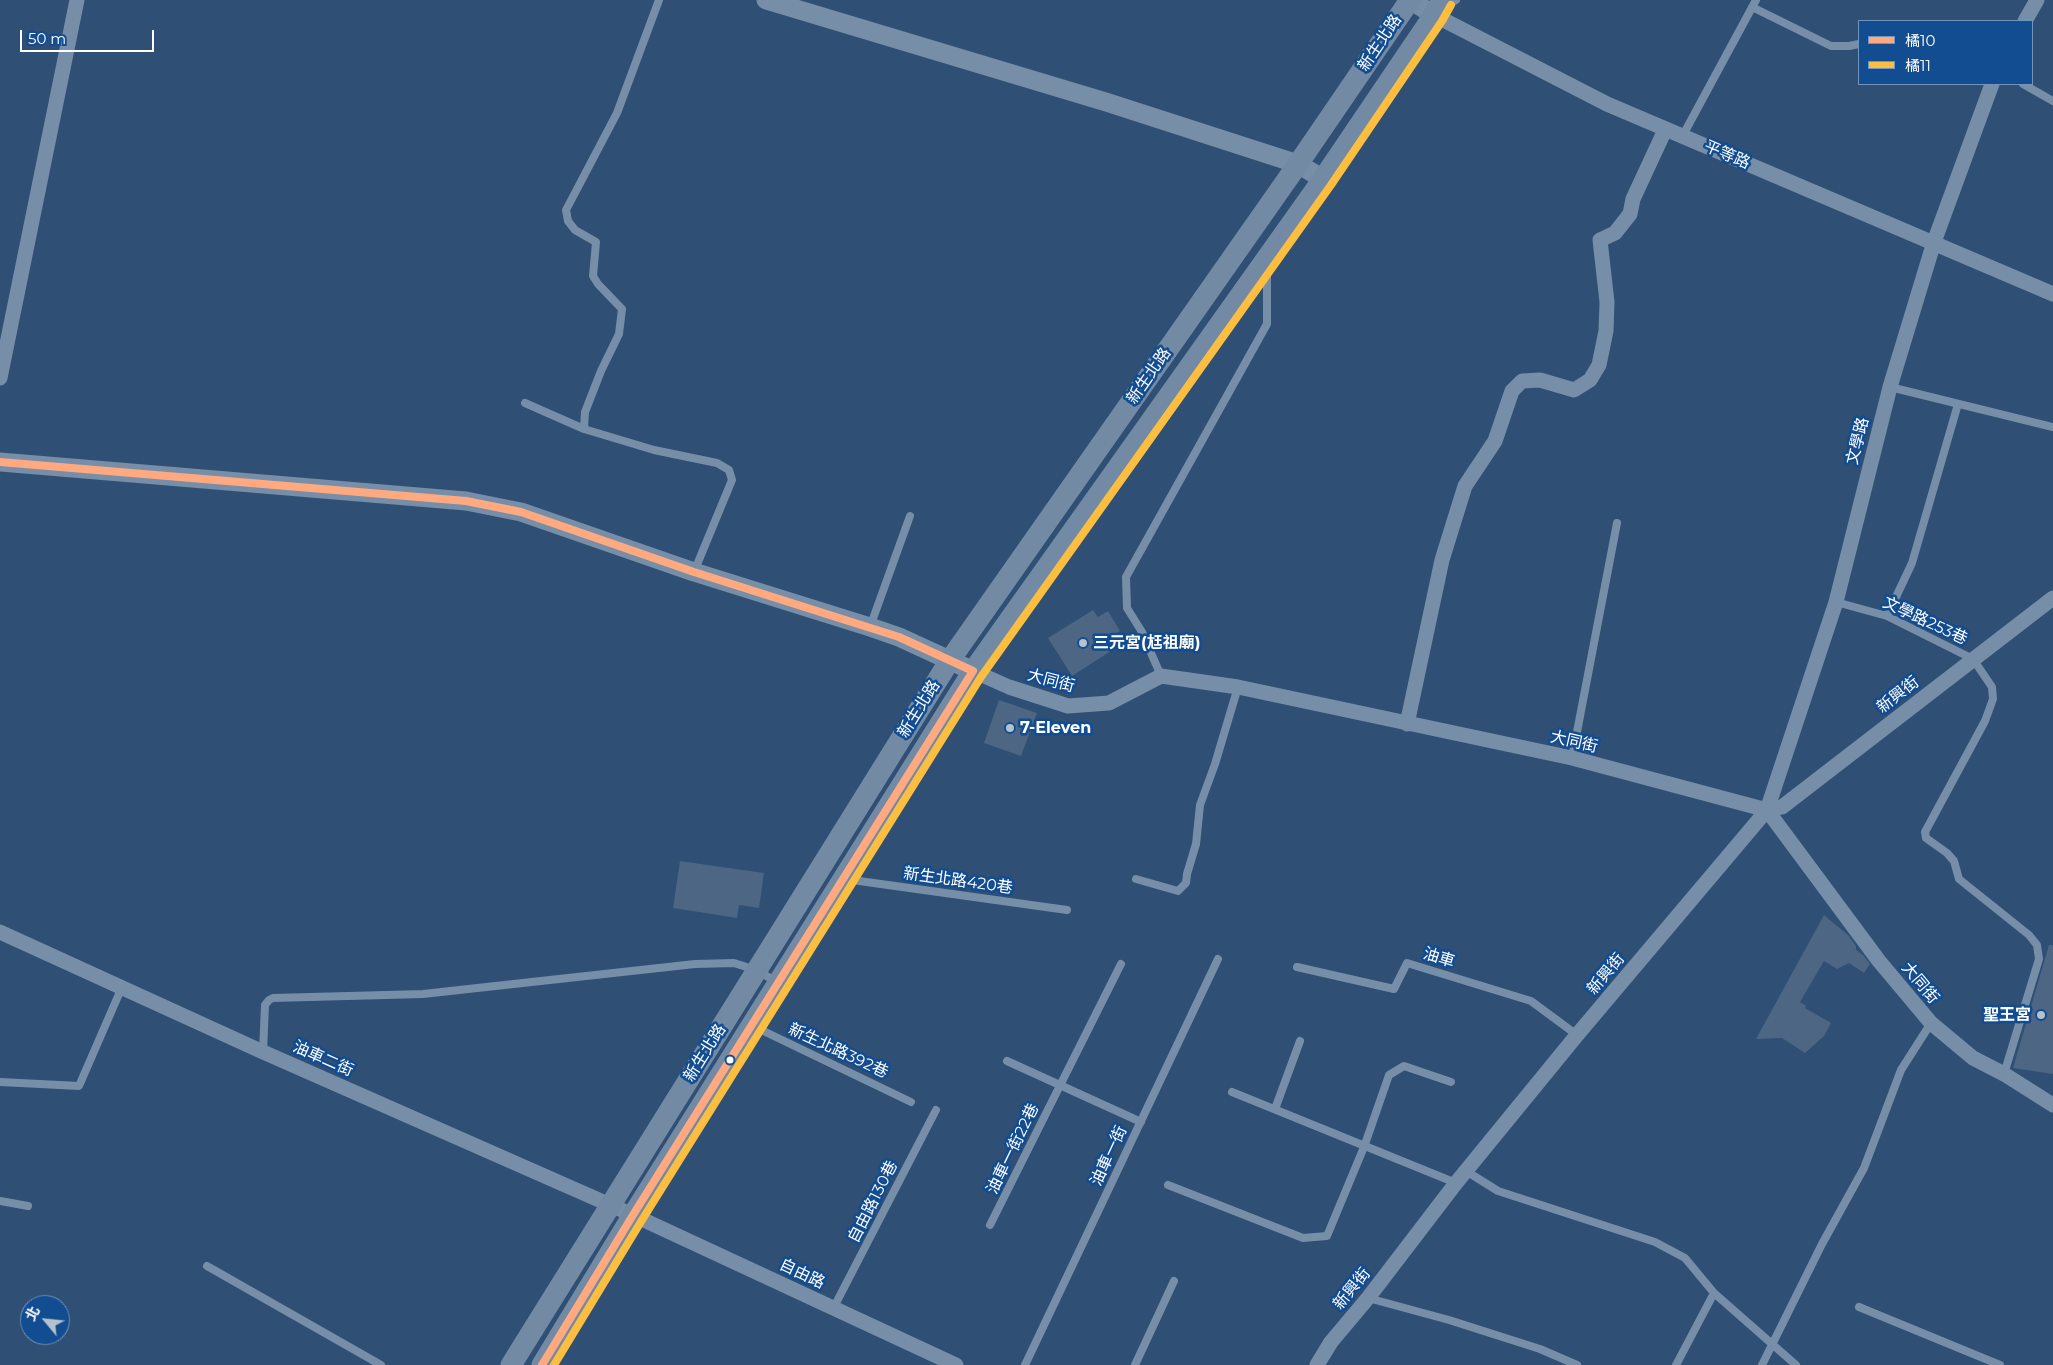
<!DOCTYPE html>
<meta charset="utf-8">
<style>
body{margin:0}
#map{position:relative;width:2053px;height:1365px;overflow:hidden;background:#2f4f74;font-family:Montserrat,"Noto Sans TC",sans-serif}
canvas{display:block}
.legend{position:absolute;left:1858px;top:20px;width:175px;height:65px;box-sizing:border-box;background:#124c91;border:1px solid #7194bd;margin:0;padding:6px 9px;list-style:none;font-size:15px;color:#fff}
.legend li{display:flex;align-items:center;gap:10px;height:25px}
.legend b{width:25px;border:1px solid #7194bd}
.north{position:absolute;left:20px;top:1295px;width:50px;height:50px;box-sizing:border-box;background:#124c91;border:1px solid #7194bd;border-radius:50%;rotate:298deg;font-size:14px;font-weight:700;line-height:20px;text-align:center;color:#fff}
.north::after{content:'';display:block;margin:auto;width:18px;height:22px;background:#b6c1ce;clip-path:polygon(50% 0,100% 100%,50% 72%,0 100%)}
.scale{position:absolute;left:20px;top:30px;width:134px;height:22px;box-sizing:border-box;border:2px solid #fff;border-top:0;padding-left:6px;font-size:15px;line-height:18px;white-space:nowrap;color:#fff;-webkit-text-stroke:4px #124c91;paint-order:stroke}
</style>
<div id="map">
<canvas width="2053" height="1365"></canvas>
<ul class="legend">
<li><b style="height:6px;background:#ffa980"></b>橘10</li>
<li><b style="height:6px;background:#fbbe40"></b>橘11</li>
</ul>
<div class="north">北</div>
<div class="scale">50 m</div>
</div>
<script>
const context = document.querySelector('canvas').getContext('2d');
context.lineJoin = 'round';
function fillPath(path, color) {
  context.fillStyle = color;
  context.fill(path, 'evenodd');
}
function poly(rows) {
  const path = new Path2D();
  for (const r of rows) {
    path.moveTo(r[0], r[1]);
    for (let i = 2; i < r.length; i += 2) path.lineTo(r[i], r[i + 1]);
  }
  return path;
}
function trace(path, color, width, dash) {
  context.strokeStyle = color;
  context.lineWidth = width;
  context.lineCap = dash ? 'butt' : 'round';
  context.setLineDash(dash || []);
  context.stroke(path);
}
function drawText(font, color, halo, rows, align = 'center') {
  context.font = font + ' Montserrat,"Noto Sans TC",sans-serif';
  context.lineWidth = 5;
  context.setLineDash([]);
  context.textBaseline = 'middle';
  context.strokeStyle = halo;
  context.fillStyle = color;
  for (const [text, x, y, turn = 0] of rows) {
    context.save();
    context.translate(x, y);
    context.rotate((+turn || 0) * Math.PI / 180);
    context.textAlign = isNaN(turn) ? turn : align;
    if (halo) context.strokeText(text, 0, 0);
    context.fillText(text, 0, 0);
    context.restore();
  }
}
fillPath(poly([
 [1093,610,1098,617,1108,611,1120,631,1111,637,1117,647,1072,676,1048,638],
 [999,700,1037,713,1021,756,984,743],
 [680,861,764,873,759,908,739,905,737,918,673,908],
 [1824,915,1849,936,1856,946,1856,950,1863,955,1870,964,1864,973,1849,963,1837,969,1824,961,1800,1002,1806,1006,1805,1008,1831,1023,1824,1036,1805,1053,1782,1038,1756,1039],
 [2049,945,2053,945,2053,1074,2013,1068]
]), '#4c6684');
trace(poly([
 [1752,7,1831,46,1849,46,1859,44],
 [1444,8,1456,0],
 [2023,84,2053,101],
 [1682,137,1756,0],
 [1890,387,2053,427],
 [525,403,584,429,654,450,717,463,729,470,732,480,694,572],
 [584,429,585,412,601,371,619,334,622,309,598,284,593,276,596,242,575,230,568,221,566,210,617,113,659,0],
 [1836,602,1887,616,1973,659,1992,687,1993,699,1985,721,1925,832,1926,838,1947,853,1954,861,1959,879,2029,935,2037,945,2039,959,2004,1074],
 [1887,616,1912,563,1958,404],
 [870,627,910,516],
 [1161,676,1142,632,1127,608,1126,577,1267,324,1267,265],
 [1572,758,1617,523],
 [845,879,1067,910],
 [1136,879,1178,891,1186,883,1187,874,1196,844,1200,805,1215,764,1238,687],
 [1297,967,1394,989,1407,963,1531,1001,1577,1035],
 [753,1026,911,1102],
 [263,1052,265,1005,269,1000,273,998,423,994,695,964,734,963,756,970,777,982],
 [1007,1061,1141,1122],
 [0,1082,79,1086,122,987],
 [1232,1092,1456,1183],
 [1275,1109,1300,1041],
 [1466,1171,1498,1191,1655,1242,1685,1258,1714,1293,1796,1365],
 [1168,1185,1303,1238,1327,1236,1364,1147,1389,1075,1404,1066,1451,1082],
 [0,1201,28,1206],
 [990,1225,1121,964],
 [207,1266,381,1365],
 [1368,1298,1449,1320,1540,1349,1577,1365],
 [834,1307,936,1110],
 [1859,1307,2000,1365],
 [1025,1365,1218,959],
 [1135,1365,1174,1281],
 [1676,1365,1714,1293],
 [1762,1365,1822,1244,1864,1168,1901,1070,1931,1023]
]), '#768ea7', 8);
trace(poly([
 [1434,15,1607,104,2053,294],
 [2025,21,2037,0],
 [0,378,77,0],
 [973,671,1009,687,1068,706,1109,703,1161,676,1238,687,1572,758,1767,810,1879,961,1931,1023,1973,1058,2004,1074,2053,1105],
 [1407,724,1442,560,1465,486,1495,441,1512,391,1522,381,1540,380,1574,390,1590,380,1599,365,1606,331,1607,302,1600,240,1615,233,1630,214,1633,199,1665,130],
 [1767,810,1836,602,1890,387,1934,242,1992,84],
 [0,932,263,1052,633,1215,956,1365],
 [1317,1365,1331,1342,1368,1298,1456,1183,1577,1035,1767,810,1782,807,2053,598]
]), '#768ea7', 15);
trace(poly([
 [766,0,1106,102,1298,164,1323,179],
 [1410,0,1434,15],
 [0,462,466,501,521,512,694,572,870,627,899,637,973,671]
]), '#768ea7', 19);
trace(poly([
 [511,1365,950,660,1298,164,1410,0],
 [542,1365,633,1215,973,671,1323,179,1434,15,1442,0]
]), '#728aa4', 21);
trace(poly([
 [0,462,466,501,521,512,694,572,899,637,973,671,633,1215,542,1365]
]), '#ffa980', 8);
trace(poly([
 [554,1365,642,1220,981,677,1331,185,1442,21,1451,5]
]), '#fbbe40', 8);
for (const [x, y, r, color] of [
 [1083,643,5,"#b6c1ce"],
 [1010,728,5,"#b6c1ce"],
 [2041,1015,5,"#b6c1ce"],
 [730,1060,4.5,"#fff"]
]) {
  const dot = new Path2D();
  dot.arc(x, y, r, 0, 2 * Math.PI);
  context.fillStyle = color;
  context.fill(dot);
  trace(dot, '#124c91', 2);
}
drawText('16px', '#fff', '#124c91', [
 ["新生北路",1380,43,-56],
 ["平等路",1727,155,23],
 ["新生北路",1149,376,-55],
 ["文學路",1858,441,-76],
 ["文學路253巷",1925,621,25],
 ["大同街",1051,681,15],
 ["新興街",1898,695,-38],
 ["新生北路",919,709,-58],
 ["大同街",1574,742,13],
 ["新生北路420巷",958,881,8],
 ["油車",1439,958,17],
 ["新興街",1606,974,-50],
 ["大同街",1920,983,50],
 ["新生北路392巷",838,1051,25],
 ["新生北路",705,1053,-58],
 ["油車二街",323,1059,24],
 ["油車一街22巷",1013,1149,-64],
 ["油車一街",1109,1156,-65],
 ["自由路130巷",873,1202,-63],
 ["自由路",802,1274,25],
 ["新興街",1352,1289,-51]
]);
drawText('bold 16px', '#fff', '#124c91', [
 ["三元宮(尪祖廟)",1093,643],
 ["7-Eleven",1020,728],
 ["聖王宮",2031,1015,"right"]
], 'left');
</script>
